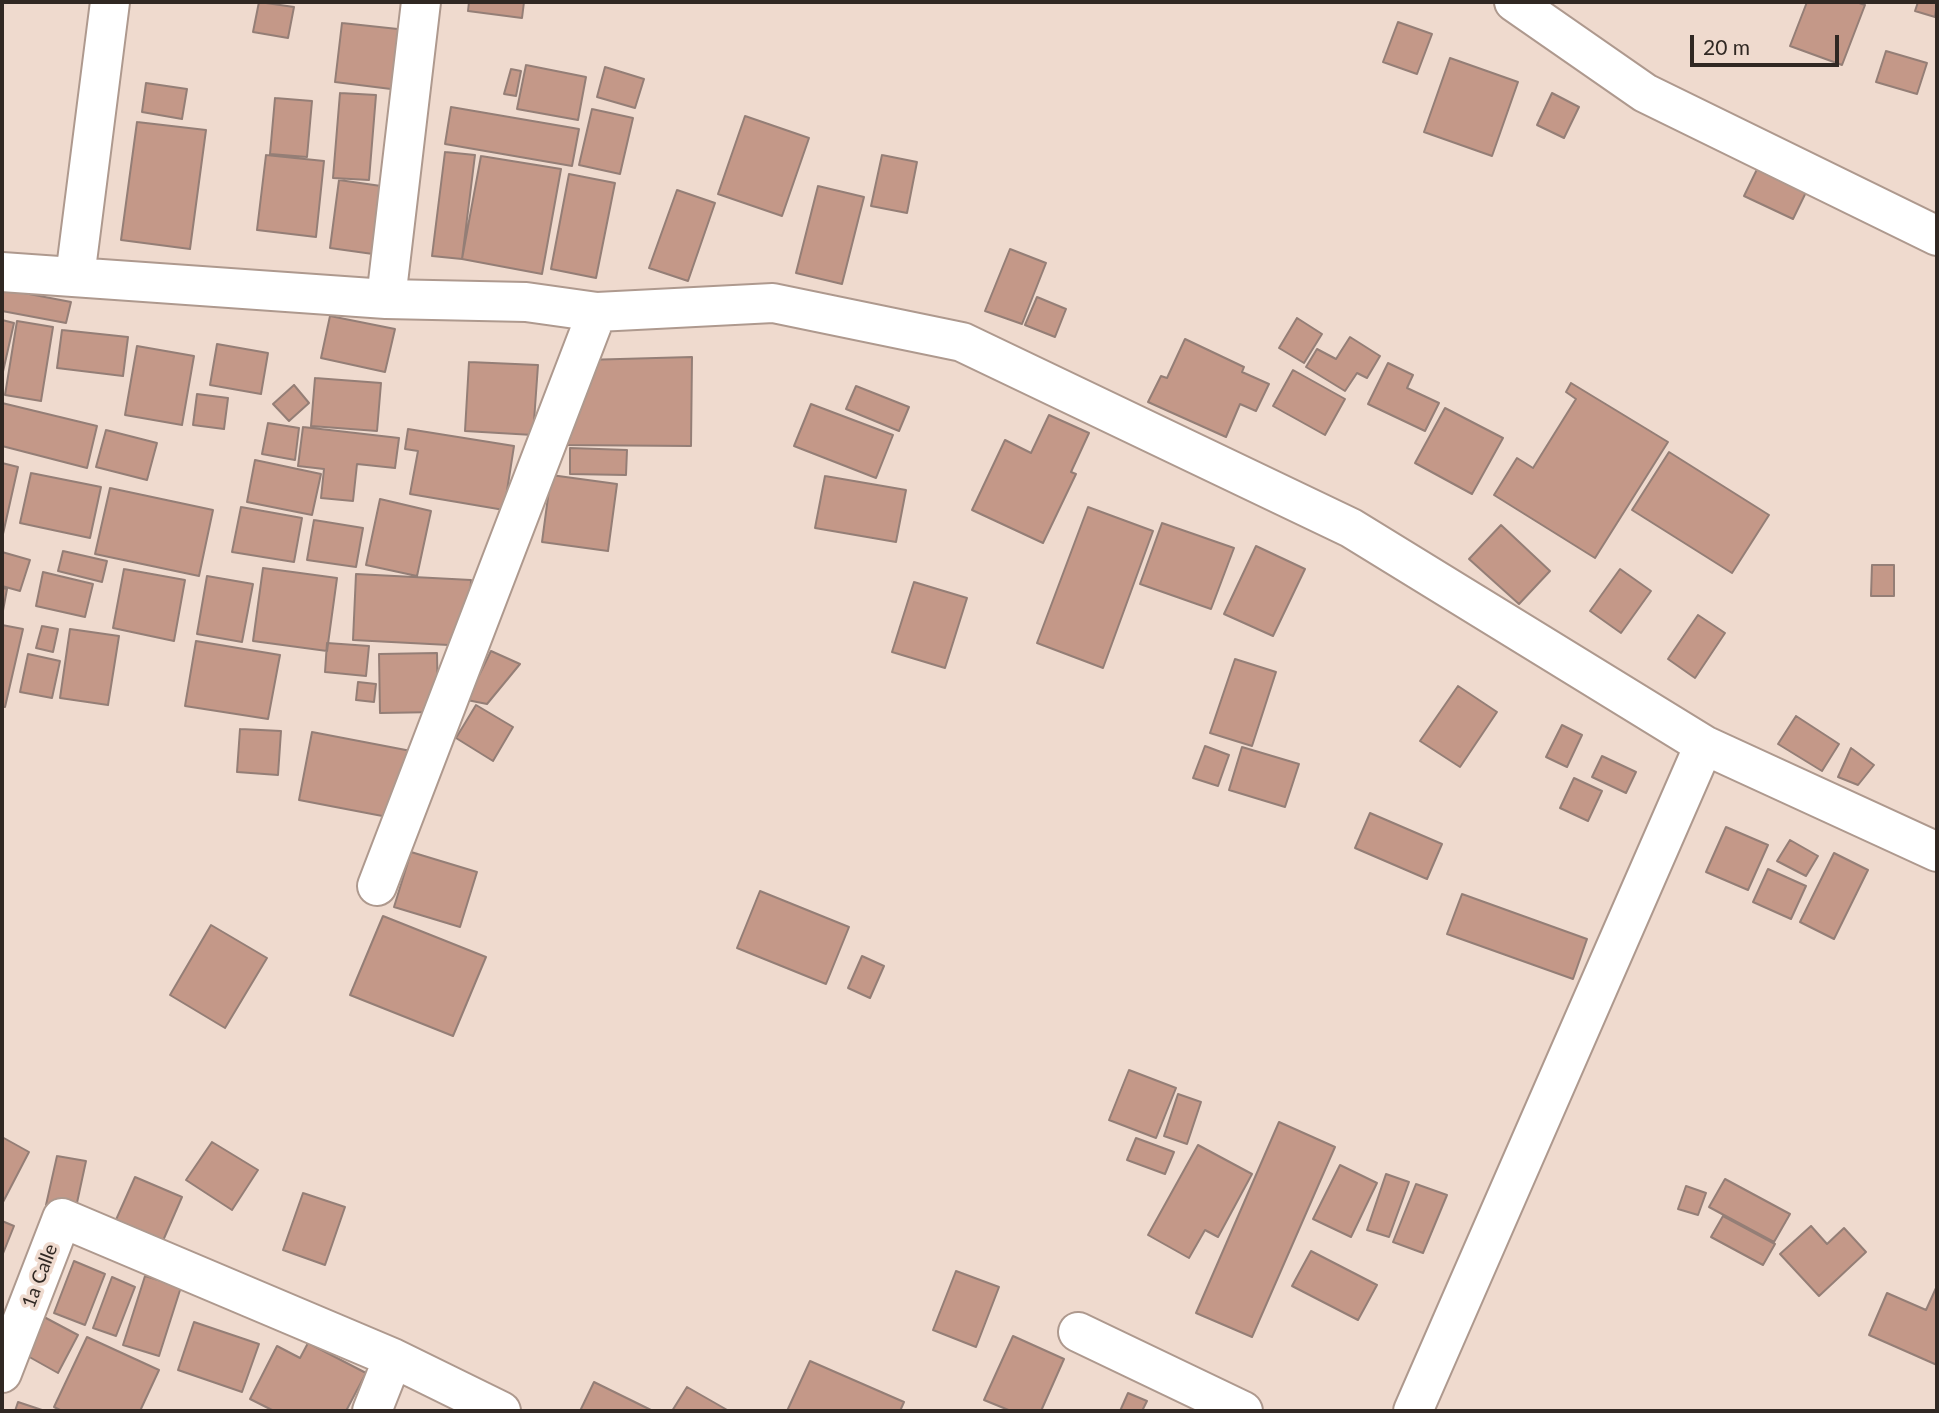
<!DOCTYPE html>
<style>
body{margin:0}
#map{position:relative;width:1939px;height:1413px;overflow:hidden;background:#efdace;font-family:Lato,sans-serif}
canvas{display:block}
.frame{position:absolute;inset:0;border:4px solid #302823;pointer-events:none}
.scale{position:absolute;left:1690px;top:35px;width:149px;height:32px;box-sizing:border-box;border:4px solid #302823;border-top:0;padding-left:9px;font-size:21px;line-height:24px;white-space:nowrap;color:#302823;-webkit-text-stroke:5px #efdace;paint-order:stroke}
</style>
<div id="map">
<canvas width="1939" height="1413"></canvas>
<div class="frame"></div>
<div class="scale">20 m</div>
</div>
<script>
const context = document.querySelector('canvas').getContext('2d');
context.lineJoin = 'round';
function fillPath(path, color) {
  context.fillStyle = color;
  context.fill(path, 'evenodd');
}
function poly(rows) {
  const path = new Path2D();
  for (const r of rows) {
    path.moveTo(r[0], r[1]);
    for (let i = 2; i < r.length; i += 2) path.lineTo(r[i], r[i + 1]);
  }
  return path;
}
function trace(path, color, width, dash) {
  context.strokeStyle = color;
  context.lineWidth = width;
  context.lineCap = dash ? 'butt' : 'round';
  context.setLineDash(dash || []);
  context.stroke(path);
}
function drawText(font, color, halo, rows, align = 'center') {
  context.font = font + ' Lato,sans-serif';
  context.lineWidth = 7;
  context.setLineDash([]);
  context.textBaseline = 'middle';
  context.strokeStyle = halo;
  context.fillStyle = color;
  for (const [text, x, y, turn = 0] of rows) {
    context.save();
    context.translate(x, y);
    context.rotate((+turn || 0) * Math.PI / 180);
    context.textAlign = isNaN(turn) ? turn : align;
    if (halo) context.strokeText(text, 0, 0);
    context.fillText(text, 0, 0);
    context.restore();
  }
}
const building = poly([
 [259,2,294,7,288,38,253,32,259,2],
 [469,2,524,2,522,18,468,11,469,2],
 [1807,2,1856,2,1865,5,1842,65,1790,46,1807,2],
 [1918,2,1937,2,1935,17,1915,11,1918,2],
 [1398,22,1432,34,1417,74,1383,62,1398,22],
 [342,23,407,30,399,90,335,82,342,23],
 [1886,51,1927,63,1917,94,1876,82,1886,51],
 [1450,58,1518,82,1492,156,1424,132,1450,58],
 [526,65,586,77,578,120,517,109,526,65],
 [605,67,644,79,635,108,597,97,605,67],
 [511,69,521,71,516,96,504,94,511,69],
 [146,83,187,89,182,119,142,112,146,83],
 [340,93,376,95,369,180,333,178,340,93],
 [1552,93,1579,107,1564,138,1537,125,1552,93],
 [275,98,312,101,307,157,270,154,275,98],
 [451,107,579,129,572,166,445,144,451,107],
 [592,109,633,118,620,174,579,165,592,109],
 [745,116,809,138,782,216,718,194,745,116],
 [137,122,206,130,190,249,121,240,137,122],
 [445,152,475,155,462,259,432,256,445,152],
 [266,155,324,161,316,237,257,230,266,155],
 [882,155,917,162,907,213,871,206,882,155],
 [481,156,561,169,542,274,462,259,481,156],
 [1762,159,1811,182,1793,219,1744,196,1762,159],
 [569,174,615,183,596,278,551,269,569,174],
 [339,180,388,187,380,255,330,248,339,180],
 [818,186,864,197,842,284,796,273,818,186],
 [677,190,715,203,688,281,649,268,677,190],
 [1010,249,1046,263,1022,324,985,311,1010,249],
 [3,289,71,302,66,323,2,311,3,289],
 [1037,297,1066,309,1055,337,1025,325,1037,297],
 [330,316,395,329,385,372,321,358,330,316],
 [1297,318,1322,334,1304,363,1279,348,1297,318],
 [2,320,14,323,2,376,2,320],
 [17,321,53,327,41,401,5,395,17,321],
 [62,330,128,337,123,376,57,368,62,330],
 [1350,337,1380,356,1367,378,1357,373,1345,391,1306,367,1317,349,1336,359,1350,337],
 [1185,339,1244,367,1242,372,1269,384,1256,411,1240,404,1226,437,1148,402,1161,376,1167,378,1185,339],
 [217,344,268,353,261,394,210,385,217,344],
 [137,346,194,356,182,425,125,415,137,346],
 [692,357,691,446,561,445,584,360,692,357],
 [469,362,538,365,533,435,465,431,469,362],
 [1388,363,1413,375,1407,388,1439,403,1425,431,1368,404,1388,363],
 [1293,370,1345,399,1325,435,1273,406,1293,370],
 [315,378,381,383,377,431,311,426,315,378],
 [1571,383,1668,442,1595,558,1494,495,1517,458,1533,468,1576,399,1566,392,1571,383],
 [294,385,309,403,289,421,273,404,294,385],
 [856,386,909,407,899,431,846,409,856,386],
 [197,394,228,398,224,429,193,425,197,394],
 [2,403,97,426,87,468,2,446,2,403],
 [811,404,893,435,876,478,794,446,811,404],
 [1445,408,1503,438,1472,494,1415,463,1445,408],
 [1049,415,1089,433,1071,472,1076,474,1043,543,972,510,1005,440,1031,453,1049,415],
 [268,423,299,428,295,460,262,454,268,423],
 [303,427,399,438,395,468,357,464,353,501,321,498,324,469,298,466,303,427],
 [408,429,514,446,504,510,410,494,418,451,405,449,408,429],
 [106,430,157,443,147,480,96,467,106,430],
 [570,448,627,450,626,475,570,474,570,448],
 [1669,452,1769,515,1732,573,1632,510,1669,452],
 [255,460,321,474,312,515,247,502,255,460],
 [2,463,18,467,3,534,2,533,2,463],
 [31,473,101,487,90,538,20,523,31,473],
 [551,475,617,484,608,551,542,542,551,475],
 [825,476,906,490,896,542,815,528,825,476],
 [110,488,213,510,199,576,95,554,110,488],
 [380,499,431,511,417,576,366,565,380,499],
 [241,507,302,518,294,562,232,552,241,507],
 [1088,507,1153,531,1103,668,1037,643,1088,507],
 [314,520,363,528,356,567,307,560,314,520],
 [1162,523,1234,548,1211,609,1140,584,1162,523],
 [1501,525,1550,571,1519,604,1469,559,1501,525],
 [1256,546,1305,569,1273,636,1224,614,1256,546],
 [63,551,107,561,102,582,58,571,63,551],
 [2,552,30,560,20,591,2,586,2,552],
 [1872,565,1894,565,1894,596,1871,596,1872,565],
 [263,568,337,578,327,651,253,641,263,568],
 [124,569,185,580,174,641,113,628,124,569],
 [1620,569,1651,591,1621,633,1590,611,1620,569],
 [43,572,93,584,85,617,36,606,43,572],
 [356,574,471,580,468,646,353,640,356,574],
 [207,576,253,584,242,642,197,634,207,576],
 [914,582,967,598,945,668,892,652,914,582],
 [2,588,7,589,2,616,2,588],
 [1698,615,1725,633,1695,678,1668,659,1698,615],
 [2,625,23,629,5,707,2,707,2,625],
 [42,626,58,629,53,652,36,648,42,626],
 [70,629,119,636,108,705,60,698,70,629],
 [196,641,280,655,268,719,185,706,196,641],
 [327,643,369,646,366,676,325,672,327,643],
 [491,651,520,664,487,704,467,700,491,651],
 [437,653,438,712,380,713,379,654,437,653],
 [28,654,60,661,52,698,20,692,28,654],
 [1235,659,1276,672,1252,746,1210,733,1235,659],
 [358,682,376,684,374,702,356,700,358,682],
 [1458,686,1497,712,1460,767,1420,741,1458,686],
 [476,705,513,727,493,761,456,738,476,705],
 [1796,716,1839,744,1822,771,1778,744,1796,716],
 [1562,725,1582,735,1567,767,1546,757,1562,725],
 [240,729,281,731,278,775,237,772,240,729],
 [312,732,411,751,398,819,299,800,312,732],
 [1205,746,1229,755,1218,786,1193,778,1205,746],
 [1242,747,1299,764,1285,807,1229,790,1242,747],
 [1851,748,1874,765,1858,785,1838,777,1851,748],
 [1602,756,1636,772,1626,793,1592,777,1602,756],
 [1574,778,1602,791,1588,821,1560,808,1574,778],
 [1370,813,1442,844,1427,879,1355,848,1370,813],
 [1726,827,1768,845,1748,890,1706,872,1726,827],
 [1790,840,1818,856,1806,876,1777,861,1790,840],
 [411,852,477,872,460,927,394,907,411,852],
 [1834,853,1868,870,1834,939,1800,922,1834,853],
 [1768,869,1806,886,1791,919,1753,902,1768,869],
 [760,891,849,927,826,984,737,948,760,891],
 [1462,894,1587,939,1573,979,1447,934,1462,894],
 [383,916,486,957,453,1036,350,995,383,916],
 [211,925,267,958,225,1028,170,995,211,925],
 [862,956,884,966,870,998,848,988,862,956],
 [1129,1070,1176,1088,1156,1138,1109,1120,1129,1070],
 [1178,1094,1201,1102,1187,1144,1164,1136,1178,1094],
 [1279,1122,1335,1147,1252,1337,1196,1313,1279,1122],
 [2,1137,29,1152,2,1204,2,1137],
 [1136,1138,1174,1152,1165,1174,1127,1160,1136,1138],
 [212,1142,258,1170,232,1210,186,1180,212,1142],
 [1198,1145,1252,1174,1218,1237,1205,1230,1189,1258,1148,1235,1198,1145],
 [57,1156,86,1161,75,1212,46,1205,57,1156],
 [1340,1165,1377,1183,1351,1237,1313,1219,1340,1165],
 [1386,1174,1409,1182,1389,1237,1367,1230,1386,1174],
 [135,1177,182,1197,162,1243,115,1222,135,1177],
 [1725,1179,1790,1214,1774,1242,1709,1207,1725,1179],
 [1416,1184,1447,1195,1423,1253,1393,1242,1416,1184],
 [1686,1186,1706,1193,1698,1215,1678,1209,1686,1186],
 [303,1193,345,1207,325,1265,283,1250,303,1193],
 [1723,1216,1775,1244,1763,1265,1711,1237,1723,1216],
 [2,1221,14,1226,2,1256,2,1221],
 [1811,1226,1827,1244,1844,1228,1866,1252,1819,1296,1780,1254,1811,1226],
 [1311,1251,1377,1285,1358,1320,1292,1286,1311,1251],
 [74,1261,105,1274,85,1325,54,1313,74,1261],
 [956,1271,999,1287,976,1347,933,1330,956,1271],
 [145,1276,181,1287,159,1356,123,1345,145,1276],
 [112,1277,135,1287,116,1336,93,1328,112,1277],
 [1936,1288,1937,1365,1869,1335,1887,1293,1926,1310,1936,1288],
 [44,1317,78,1335,58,1373,24,1354,44,1317],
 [194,1322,259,1344,242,1392,178,1370,194,1322],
 [1013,1336,1064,1359,1041,1411,1011,1411,984,1400,1013,1336],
 [87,1337,159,1370,140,1411,62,1411,54,1407,87,1337],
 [308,1343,366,1373,346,1411,274,1411,250,1399,277,1346,300,1358,308,1343],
 [810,1361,904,1402,900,1411,787,1411,810,1361],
 [594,1382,653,1411,580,1411,594,1382],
 [687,1387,729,1411,672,1411,687,1387],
 [1128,1393,1147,1401,1142,1411,1120,1411,1128,1393],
 [18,1402,45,1411,15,1411,18,1402]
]);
fillPath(building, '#c49888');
trace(building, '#947e76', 2);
const minor = poly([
 [1514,2,1645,93,1937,236],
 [2,272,386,299,526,302,597,312,773,303,962,342,1351,528,1704,745,1937,852],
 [75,277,110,2],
 [386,299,421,2],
 [377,886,597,312],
 [1078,1332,1243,1411],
 [2,1373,62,1218,393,1358,501,1411],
 [372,1411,393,1358],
 [1413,1411,1704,745]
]);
trace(minor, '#ae998e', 42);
trace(minor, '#fff', 38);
drawText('19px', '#302823', '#efdace', [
 ["1a Calle",40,1276,-69]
]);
</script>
